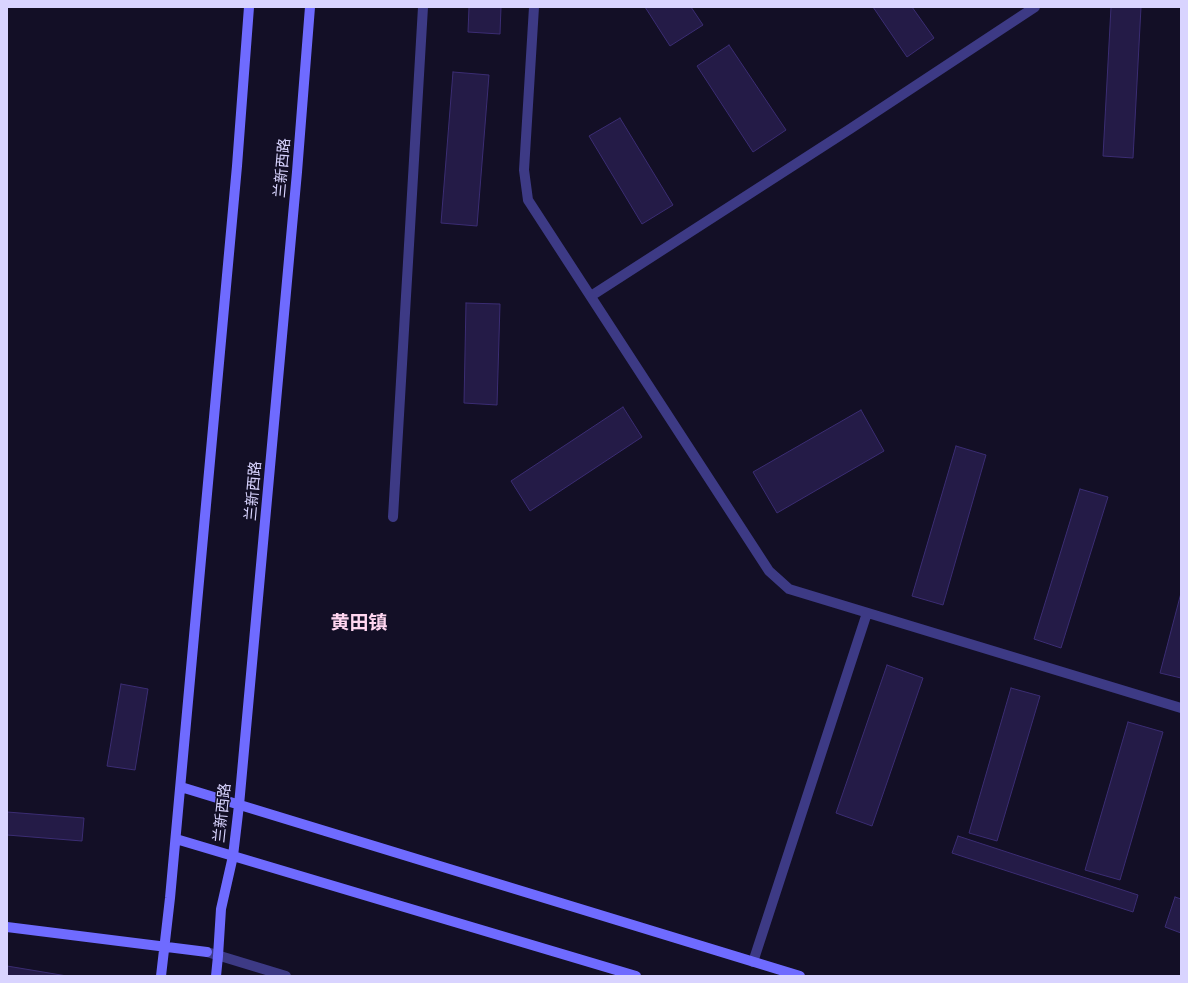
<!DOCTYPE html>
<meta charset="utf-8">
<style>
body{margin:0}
#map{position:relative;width:1188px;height:983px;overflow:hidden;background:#130f26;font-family:Commissioner,sans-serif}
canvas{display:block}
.frame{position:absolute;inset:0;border:8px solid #d9d4ff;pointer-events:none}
</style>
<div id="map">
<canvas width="1188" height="983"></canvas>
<div class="frame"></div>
</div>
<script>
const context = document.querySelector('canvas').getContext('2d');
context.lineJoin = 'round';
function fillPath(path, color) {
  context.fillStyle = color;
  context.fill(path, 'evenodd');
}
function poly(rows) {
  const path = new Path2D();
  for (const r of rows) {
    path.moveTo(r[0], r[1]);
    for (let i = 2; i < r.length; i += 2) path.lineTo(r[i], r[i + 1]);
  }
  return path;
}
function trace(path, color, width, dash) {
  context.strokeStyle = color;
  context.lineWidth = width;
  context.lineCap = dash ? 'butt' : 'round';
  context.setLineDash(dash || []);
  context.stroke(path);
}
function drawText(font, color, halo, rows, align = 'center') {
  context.font = font + ' Commissioner,"Noto Sans SC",sans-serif';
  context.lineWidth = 3;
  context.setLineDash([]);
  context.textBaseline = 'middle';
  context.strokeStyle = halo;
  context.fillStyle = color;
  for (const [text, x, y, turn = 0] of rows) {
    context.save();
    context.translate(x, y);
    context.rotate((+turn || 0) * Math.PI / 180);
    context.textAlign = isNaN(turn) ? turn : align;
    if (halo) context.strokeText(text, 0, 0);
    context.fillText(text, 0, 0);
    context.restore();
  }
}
const building = poly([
 [469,7,501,7,500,34,468,32,469,7],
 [645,7,691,7,703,25,670,46,645,7],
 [873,7,912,7,934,38,907,57,873,7],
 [1111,7,1141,7,1133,158,1103,156,1111,7],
 [729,45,786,130,753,152,697,66,729,45],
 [453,72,489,75,477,226,441,223,453,72],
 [620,118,673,205,642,224,589,136,620,118],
 [466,303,500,304,497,405,464,403,466,303],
 [623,407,642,437,530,511,511,481,623,407],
 [861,410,884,451,777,513,753,472,861,410],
 [956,446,986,455,943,605,912,596,956,446],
 [1080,489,1108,497,1061,648,1034,639,1080,489],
 [1181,593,1181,678,1160,673,1181,593],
 [887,665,923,678,872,826,836,813,887,665],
 [121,684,148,689,135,770,107,766,121,684],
 [1011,688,1040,696,997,841,969,833,1011,688],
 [1128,722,1163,732,1120,880,1085,870,1128,722],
 [7,812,84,818,82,841,7,835,7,812],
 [958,836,1138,895,1133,912,952,853,958,836],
 [1175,897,1181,899,1181,933,1165,927,1175,897],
 [7,966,67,976,7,976,7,966]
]);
fillPath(building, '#241b47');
trace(building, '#3b2d73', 1);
trace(poly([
 [534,7,524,170,528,200,769,571,789,589,1181,708],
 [591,296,850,129,1035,7],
 [393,517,423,7],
 [207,952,286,976],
 [753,962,867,613]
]), '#3d3a85', 10);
trace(poly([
 [181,787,800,976],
 [176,839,636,976],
 [7,927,207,952],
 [161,976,170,898,237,166,249,7],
 [216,976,218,956,221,909,233,856,239,805,297,172,310,7]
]), '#6f6bff', 10);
drawText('15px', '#d9d4ff', '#130f26', [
 ["兰新西路",282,168,-85],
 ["兰新西路",253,491,-85],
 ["兰新西路",222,813,-84]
]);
drawText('bold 19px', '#ffd6f0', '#130f26', [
 ["黄田镇",359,623]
]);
</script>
